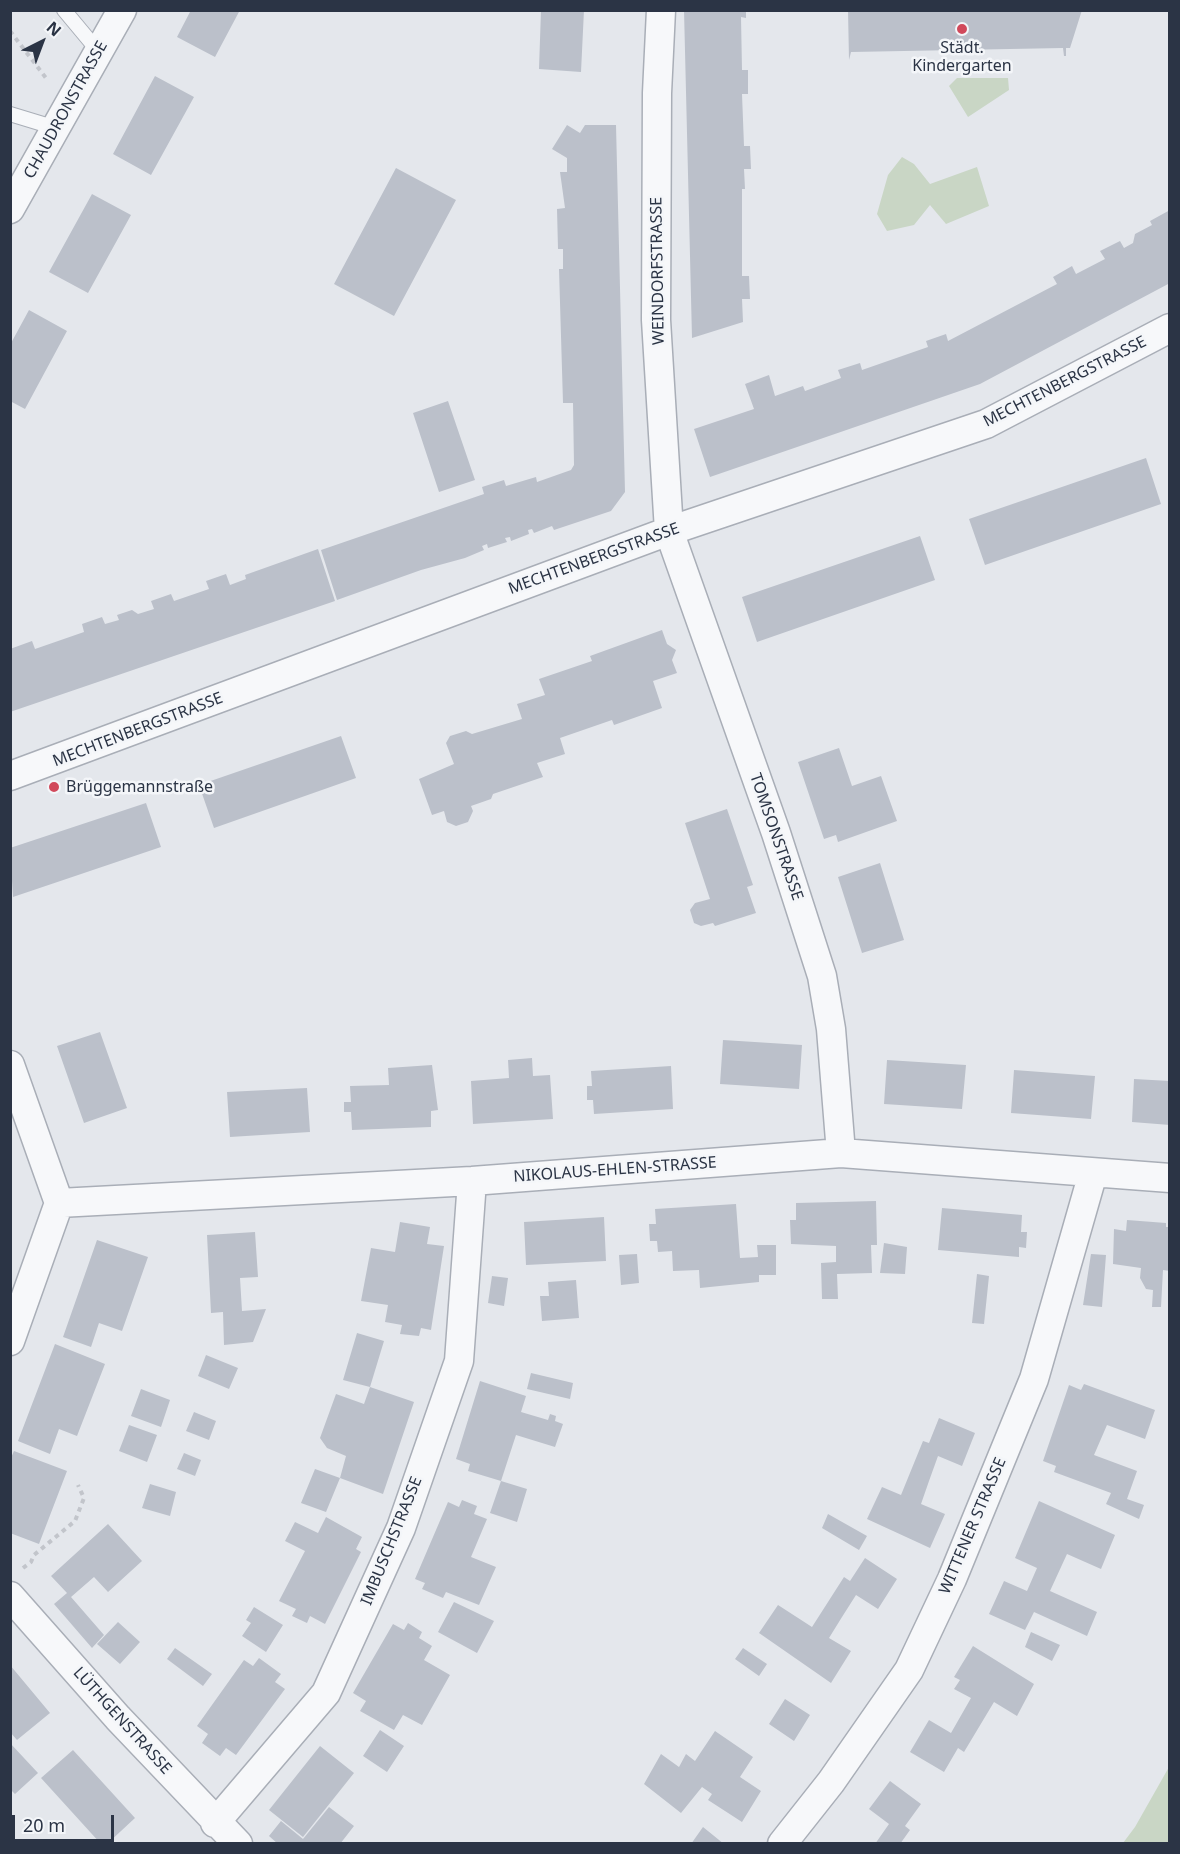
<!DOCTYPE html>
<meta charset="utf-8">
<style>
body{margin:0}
#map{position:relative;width:1180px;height:1854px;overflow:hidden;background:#e4e7ec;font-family:"Noto Sans",sans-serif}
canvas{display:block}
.frame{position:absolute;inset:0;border:12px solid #2b3445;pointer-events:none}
.north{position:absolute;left:12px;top:12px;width:60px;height:60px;-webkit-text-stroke:4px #f4f6f9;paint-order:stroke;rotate:42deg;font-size:16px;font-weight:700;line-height:24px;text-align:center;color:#2b3445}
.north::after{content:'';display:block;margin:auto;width:21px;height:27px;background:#2b3445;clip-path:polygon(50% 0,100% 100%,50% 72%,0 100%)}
.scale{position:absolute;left:12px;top:1815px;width:102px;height:27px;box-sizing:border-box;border:3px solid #2b3445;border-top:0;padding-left:8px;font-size:18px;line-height:21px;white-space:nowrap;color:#2b3445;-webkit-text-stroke:4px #f4f6f9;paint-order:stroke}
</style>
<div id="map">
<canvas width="1180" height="1854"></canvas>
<div class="frame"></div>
<div class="north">N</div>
<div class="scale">20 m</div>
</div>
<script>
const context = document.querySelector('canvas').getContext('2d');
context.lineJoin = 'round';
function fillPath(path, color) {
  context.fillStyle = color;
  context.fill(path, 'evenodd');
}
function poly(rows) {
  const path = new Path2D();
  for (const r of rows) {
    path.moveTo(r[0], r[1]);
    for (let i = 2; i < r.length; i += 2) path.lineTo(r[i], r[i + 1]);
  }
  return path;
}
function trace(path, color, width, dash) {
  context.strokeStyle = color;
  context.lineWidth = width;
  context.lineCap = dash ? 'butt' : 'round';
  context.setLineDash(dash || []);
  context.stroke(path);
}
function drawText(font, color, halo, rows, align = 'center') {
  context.font = font + ' "Noto Sans",sans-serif';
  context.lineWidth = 5;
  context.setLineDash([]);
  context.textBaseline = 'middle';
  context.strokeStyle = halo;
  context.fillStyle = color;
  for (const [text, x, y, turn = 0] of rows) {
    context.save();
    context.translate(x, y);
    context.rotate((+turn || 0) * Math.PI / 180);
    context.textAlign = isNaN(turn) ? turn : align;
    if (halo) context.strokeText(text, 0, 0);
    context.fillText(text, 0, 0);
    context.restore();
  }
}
fillPath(poly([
 [957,78,1008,78,1009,90,968,117,949,86],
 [902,157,914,164,930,184,977,167,989,206,946,224,930,205,914,225,887,231,877,214,888,175],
 [1169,1767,1169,1843,1123,1843,1135,1827]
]), '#c9d6c5');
fillPath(poly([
 [191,10,240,10,215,57,177,37],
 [541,10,584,10,581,72,539,69],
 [684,10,746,10,746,18,741,17,742,70,748,70,748,94,742,94,744,146,750,146,751,169,744,169,745,189,742,189,742,276,749,276,750,299,742,299,743,322,692,338],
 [848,10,1082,10,1070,48,1066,48,1066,56,1064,56,1063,48,851,52,849,60],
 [155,76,194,97,151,175,113,154],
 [567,125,580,133,585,125,616,125,625,492,611,511,554,530,552,526,534,533,532,529,528,530,529,534,511,541,510,537,505,538,507,542,488,548,487,544,482,546,484,550,465,558,421,570,337,600,321,550,484,494,482,487,504,480,506,486,536,477,537,482,571,470,574,465,573,403,563,403,559,269,563,269,563,249,558,249,557,209,565,208,560,172,567,172,567,158,552,149],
 [396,168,456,200,394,316,334,284],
 [92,194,131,215,88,293,49,272],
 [1170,210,1170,283,980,384,710,477,694,429,754,409,745,384,769,375,775,396,803,386,805,391,841,378,838,370,860,363,862,370,928,347,926,341,946,334,948,341,1057,284,1053,277,1072,266,1076,274,1105,259,1100,251,1120,241,1124,248,1133,243,1135,234,1152,225,1150,221],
 [29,310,67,331,25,409,10,401,10,345],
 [448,401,475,480,439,492,413,413],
 [1146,458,1161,504,985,565,969,519],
 [920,536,935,580,757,642,742,597],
 [318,549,335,601,10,712,10,649,32,641,35,649,84,632,82,624,102,617,105,624,119,620,117,615,132,610,138,614,154,609,151,601,171,594,174,601,209,589,206,581,226,574,230,585,246,579,245,575],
 [662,630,667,644,676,650,672,660,677,673,653,681,662,708,614,725,612,720,560,738,565,754,537,763,543,777,493,794,491,799,471,806,473,811,468,822,456,826,447,822,444,811,432,815,419,779,454,764,446,743,450,736,466,731,472,734,522,719,517,704,545,695,539,679,592,661,590,656],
 [341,736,356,778,214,828,199,785],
 [839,748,852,786,881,776,897,821,838,842,836,835,824,839,798,762],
 [146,803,161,847,13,897,10,848],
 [727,809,753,885,747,887,756,913,715,926,713,923,701,926,694,923,690,910,695,903,710,899,685,823],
 [880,863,904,940,862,953,838,877],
 [100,1032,127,1108,84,1123,57,1046],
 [723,1040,802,1045,799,1089,720,1084],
 [532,1058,533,1076,550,1075,553,1119,473,1124,471,1081,509,1078,508,1060],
 [887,1060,966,1065,962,1109,884,1104],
 [432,1065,438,1110,431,1111,431,1127,352,1130,351,1112,344,1112,344,1102,351,1102,350,1086,389,1085,388,1068],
 [671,1066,673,1109,594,1114,593,1100,587,1100,587,1086,592,1086,591,1071],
 [1014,1070,1095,1076,1091,1119,1011,1113],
 [1134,1079,1170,1081,1170,1125,1132,1122],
 [307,1088,310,1132,230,1137,227,1092],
 [876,1201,877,1245,871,1245,872,1273,837,1274,838,1299,822,1299,821,1263,836,1262,836,1246,791,1244,790,1220,796,1220,796,1203],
 [736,1204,740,1258,758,1257,757,1245,776,1245,776,1275,759,1275,759,1282,700,1288,699,1270,673,1271,672,1251,658,1252,657,1241,650,1241,649,1224,656,1224,655,1209],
 [942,1208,1022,1215,1021,1232,1027,1232,1026,1248,1019,1247,1019,1257,938,1250],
 [604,1217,606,1261,526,1265,524,1222],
 [1127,1220,1166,1223,1166,1227,1170,1227,1170,1271,1163,1270,1161,1307,1152,1307,1153,1290,1146,1289,1140,1278,1141,1268,1113,1264,1114,1229,1126,1231],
 [400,1222,430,1227,427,1244,444,1246,431,1330,421,1328,419,1336,400,1334,402,1325,385,1322,388,1305,361,1301,371,1248,395,1252],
 [255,1232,258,1277,240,1278,242,1311,266,1309,253,1342,224,1345,223,1312,211,1313,207,1235],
 [97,1240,148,1257,122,1331,99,1323,91,1347,63,1337],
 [884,1243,907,1247,905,1274,880,1273],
 [637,1254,639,1283,621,1285,619,1255],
 [1091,1254,1106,1255,1102,1307,1083,1305],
 [977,1274,989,1276,984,1324,972,1323],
 [492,1276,508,1278,504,1306,488,1303],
 [576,1280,579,1318,542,1321,540,1296,549,1296,548,1282],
 [357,1333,384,1341,370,1387,343,1380],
 [55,1344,105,1364,77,1436,59,1429,50,1454,18,1441],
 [206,1355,238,1368,229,1389,198,1376],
 [531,1373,573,1383,570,1399,527,1389],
 [480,1381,526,1396,521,1412,548,1420,550,1414,556,1416,555,1421,563,1424,555,1447,516,1435,501,1481,468,1471,470,1464,456,1459],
 [1084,1384,1155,1410,1145,1439,1107,1425,1094,1455,1137,1471,1127,1499,1144,1505,1139,1519,1106,1504,1111,1493,1054,1472,1056,1466,1043,1461,1069,1385,1081,1390],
 [370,1387,414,1402,383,1494,340,1478,346,1456,327,1448,320,1438,336,1394,364,1404],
 [141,1389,170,1400,161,1427,131,1416],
 [194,1412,216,1421,209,1440,186,1431],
 [939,1418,975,1433,962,1466,938,1456,929,1481,921,1504,945,1514,930,1548,867,1519,882,1487,901,1495,923,1441,929,1443],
 [129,1425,157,1435,147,1462,119,1451],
 [14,1451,67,1471,39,1544,10,1533,10,1460],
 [184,1453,201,1460,195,1476,177,1469],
 [315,1469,340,1478,326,1512,301,1503],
 [501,1481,527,1489,517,1522,490,1513],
 [150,1484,176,1492,170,1516,142,1508],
 [462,1500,477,1506,474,1514,487,1519,471,1557,496,1567,479,1605,446,1592,443,1598,422,1589,425,1583,415,1579,448,1502,459,1507],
 [1039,1501,1115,1535,1101,1569,1067,1554,1050,1591,1097,1612,1087,1636,1034,1612,1025,1630,989,1614,1004,1581,1027,1591,1037,1568,1015,1558],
 [828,1514,867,1536,859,1550,822,1528],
 [326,1517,362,1537,356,1549,361,1552,325,1624,310,1616,307,1623,292,1616,296,1609,279,1601,305,1551,285,1541,295,1522,318,1533],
 [108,1524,142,1561,108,1592,94,1577,71,1597,104,1635,92,1648,54,1604,67,1593,51,1576],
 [865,1558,897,1579,878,1609,856,1595,842,1617,829,1638,851,1651,831,1683,759,1633,778,1605,812,1627,844,1577,850,1581],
 [454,1602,494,1621,477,1653,438,1632],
 [254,1607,283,1625,266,1652,242,1636,251,1623,246,1620],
 [118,1622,140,1642,120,1664,97,1644],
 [408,1623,422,1632,419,1638,432,1646,424,1660,450,1675,422,1725,403,1715,394,1730,360,1711,366,1701,353,1693,393,1624,404,1630],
 [1031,1632,1060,1645,1052,1661,1025,1647],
 [973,1646,1034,1684,1017,1716,994,1702,964,1752,958,1748,944,1772,910,1752,929,1720,951,1733,971,1698,954,1689,960,1680,954,1677],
 [175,1648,212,1674,203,1686,167,1659],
 [743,1648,767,1664,759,1676,735,1659],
 [259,1658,281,1674,275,1682,285,1689,236,1755,226,1748,220,1756,202,1743,208,1734,197,1726,244,1660,253,1666],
 [10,1665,50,1713,17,1740,10,1732],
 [785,1699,810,1715,794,1741,769,1724],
 [380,1730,404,1746,387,1772,363,1756],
 [715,1731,753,1757,740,1777,761,1791,742,1822,708,1800,712,1794,702,1787,681,1813,644,1784,661,1754,679,1767,686,1754,695,1761],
 [10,1743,38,1773,15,1794,10,1789],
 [320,1746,354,1773,303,1837,269,1810],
 [73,1750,135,1818,107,1844,101,1844,41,1778],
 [890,1781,921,1804,905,1826,910,1830,900,1844,875,1844,889,1824,869,1809],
 [329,1807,354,1826,340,1844,278,1844,269,1836,281,1821,303,1839],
 [703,1827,724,1844,691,1844]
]), '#bbc0ca');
const service = poly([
 [64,10,99,52],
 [10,114,56,128]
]);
const minor = poly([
 [661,10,657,93,656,320,669,531,776,833,822,976,831,1029,841,1153],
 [10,209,122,10],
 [10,776,669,531,986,424,1170,328],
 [10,1065,59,1203,10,1341],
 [59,1203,472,1181,841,1153,1170,1178],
 [10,1596,118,1718,238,1844],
 [215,1823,326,1693,401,1528,459,1361,472,1181],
 [782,1844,831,1782,909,1670,952,1579,1034,1379,1093,1173]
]);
trace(service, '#a9aeb7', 16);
trace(minor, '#a9aeb7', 31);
trace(poly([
 [10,31,46,78],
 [23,1568,31,1562,34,1555,75,1521,84,1498,78,1485]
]), '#c2c5cb', 4, [4.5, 4.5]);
trace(service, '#f7f8fa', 14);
trace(minor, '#f7f8fa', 28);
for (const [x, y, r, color] of [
 [962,29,6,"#d1495b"],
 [54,787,6,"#d1495b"]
]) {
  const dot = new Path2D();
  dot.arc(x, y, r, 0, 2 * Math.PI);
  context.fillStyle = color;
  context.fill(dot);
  trace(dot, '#f4f6f9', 2);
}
drawText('16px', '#2b3445', '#f4f6f9', [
 ["Städt.",962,48],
 ["Kindergarten",962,66],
 ["Brüggemannstraße",66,787,"left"]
]);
drawText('16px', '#2b3445', '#f4f6f9', [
 ["CHAUDRONSTRASSE",66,110,-61],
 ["WEINDORFSTRASSE",658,271,-91],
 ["MECHTENBERGSTRASSE",1065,382,-27],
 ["MECHTENBERGSTRASSE",594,559,-20],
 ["MECHTENBERGSTRASSE",138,730,-21],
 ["TOMSONSTRASSE",776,837,71],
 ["NIKOLAUS-EHLEN-STRASSE",615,1170,-4],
 ["WITTENER STRASSE",973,1526,-67],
 ["IMBUSCHSTRASSE",392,1541,-68],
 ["LÜTHGENSTRASSE",122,1721,48]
]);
</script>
